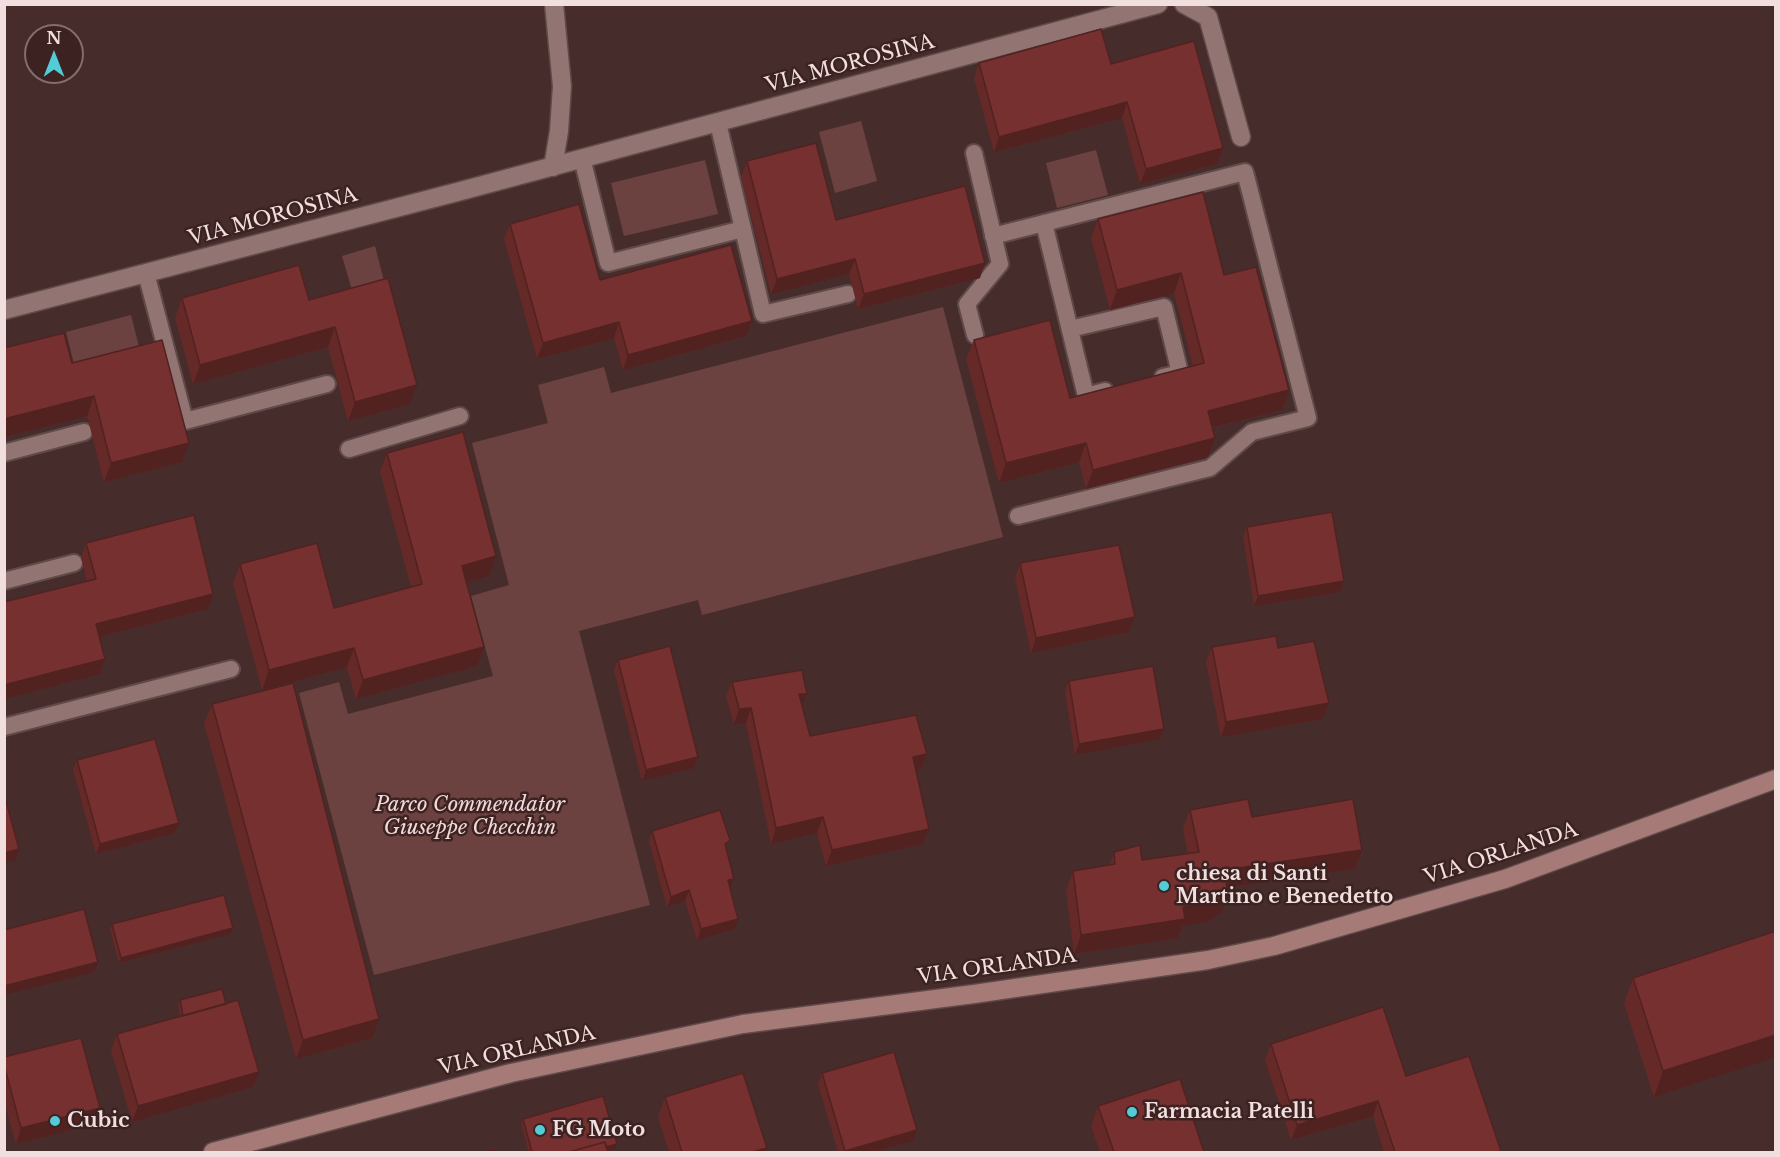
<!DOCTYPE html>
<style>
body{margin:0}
#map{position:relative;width:1780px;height:1157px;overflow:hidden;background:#462d2c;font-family:"Libre Baskerville",serif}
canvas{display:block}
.frame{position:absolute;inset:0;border:6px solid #f0dfde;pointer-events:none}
.north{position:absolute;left:24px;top:24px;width:60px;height:60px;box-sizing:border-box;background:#3c2322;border:2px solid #846e6d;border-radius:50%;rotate:0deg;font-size:16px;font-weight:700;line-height:24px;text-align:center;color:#f0dfde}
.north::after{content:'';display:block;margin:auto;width:21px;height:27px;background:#52ccd6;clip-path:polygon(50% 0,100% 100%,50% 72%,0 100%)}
</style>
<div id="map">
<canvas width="1780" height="1157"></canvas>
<div class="frame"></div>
<div class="north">N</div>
</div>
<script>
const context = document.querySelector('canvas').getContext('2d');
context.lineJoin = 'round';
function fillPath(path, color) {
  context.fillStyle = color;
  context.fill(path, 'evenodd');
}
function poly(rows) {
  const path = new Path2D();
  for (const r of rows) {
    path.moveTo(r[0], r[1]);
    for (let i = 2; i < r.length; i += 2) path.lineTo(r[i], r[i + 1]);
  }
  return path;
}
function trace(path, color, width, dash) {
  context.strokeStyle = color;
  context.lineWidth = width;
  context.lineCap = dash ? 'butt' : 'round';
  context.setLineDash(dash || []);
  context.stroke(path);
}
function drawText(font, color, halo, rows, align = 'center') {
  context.font = font + ' "Libre Baskerville",serif';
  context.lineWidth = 5;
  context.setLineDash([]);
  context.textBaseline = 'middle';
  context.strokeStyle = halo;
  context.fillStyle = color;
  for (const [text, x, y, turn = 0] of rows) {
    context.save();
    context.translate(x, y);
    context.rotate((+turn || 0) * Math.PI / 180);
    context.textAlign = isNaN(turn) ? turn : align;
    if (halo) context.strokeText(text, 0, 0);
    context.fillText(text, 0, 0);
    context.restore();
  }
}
fillPath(poly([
 [861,121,877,181,835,193,819,132],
 [1096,150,1108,195,1057,208,1046,163],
 [705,160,718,214,624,236,611,183],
 [375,246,384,281,352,290,342,256],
 [943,307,1003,537,702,615,698,600,579,631,650,905,374,975,299,693,339,682,348,714,493,676,471,596,509,585,472,443,548,423,538,385,604,367,611,393],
 [131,315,140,351,75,368,66,332]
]), '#6c4240');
const lane = poly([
 [718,123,763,314,848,294],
 [974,153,1000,264,967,304,975,335],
 [582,158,608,263,743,229],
 [1044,223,1086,396,1105,391],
 [993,236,1245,172,1308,418,1252,432,1210,468,1018,516],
 [146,273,185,421,327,384],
 [1070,329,1164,307,1180,373,1163,377],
 [349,449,460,416],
 [4,453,84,432],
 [4,581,74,563],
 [4,727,231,669]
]);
const street = poly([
 [1184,4,1208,17,1241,137],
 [553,167,559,131,562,86,554,4],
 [4,310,457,192,1158,4]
]);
const secondary = poly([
 [213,1152,511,1073,743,1024,974,994,1208,960,1274,946,1505,879,1776,779]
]);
trace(lane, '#5f4a49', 20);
trace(street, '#5f4a49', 21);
trace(secondary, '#5f4a49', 21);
trace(lane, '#927472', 16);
trace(street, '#927472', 18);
trace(secondary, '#a67a77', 18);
fillPath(poly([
 [979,63,1111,64,1218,163,1140,184,1122,118,994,152,974,78],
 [747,161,836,220,980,278,858,309,849,274,771,294,741,177],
 [1098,219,1224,275,1282,410,1212,428,1215,438,1208,457,1086,489,1079,462,999,483,966,359,974,340,1070,398,1193,366,1174,293,1110,310,1091,238],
 [510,224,600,280,752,321,746,336,623,370,614,338,537,359,504,239],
 [182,298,309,300,410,404,348,421,328,347,193,384,175,318],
 [4,348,72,363,189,443,182,462,104,482,87,416,4,437],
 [387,453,496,556,489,576,466,582,484,647,477,666,356,699,347,667,262,690,233,583,240,564,334,608,411,587,380,472],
 [1247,527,1340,592,1254,606,1243,537],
 [86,543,213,594,208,609,100,637,105,659,100,674,87,581,81,558],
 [1020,563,1129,632,1031,653,1015,578],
 [1212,647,1278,648,1329,703,1323,719,1221,737,1206,662],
 [618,660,698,757,694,768,642,781,614,670],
 [1069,681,1164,729,1160,739,1075,755,1065,692],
 [732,682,802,706,810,736,927,754,921,769,916,770,923,844,826,866,817,833,771,844,746,723,734,724,726,697],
 [212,704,372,1038,296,1059,204,723],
 [77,760,179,823,175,833,96,854,73,770],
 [1190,810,1252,817,1362,850,1355,869,1227,888,1221,913,1207,922,1182,926,1178,938,1074,954,1066,891,1073,871,1110,865,1114,852,1142,860,1188,854,1183,829],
 [652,831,727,849,735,929,697,940,685,901,667,907,649,842],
 [112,924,231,934,119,963,110,929],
 [1776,931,1654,1097,1624,1003,1633,978],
 [180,1000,226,1004,253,1087,132,1122,111,1050,117,1034,180,1016,178,1005],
 [1271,1044,1406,1076,1500,1152,1384,1152,1373,1116,1291,1140,1265,1060],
 [4,1057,94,1124,16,1144,4,1101],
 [822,1073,913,1141,873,1152,838,1152,818,1084],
 [665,1097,767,1148,765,1152,669,1152,658,1117],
 [1098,1106,1204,1152,1100,1152,1091,1126],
 [523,1119,615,1149,607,1151,608,1152,529,1152,521,1124]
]), '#652928');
fillPath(poly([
 [1127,102,1122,118,994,152,999,137],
 [1223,148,1218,163,1140,184,1146,169],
 [855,259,849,274,771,294,777,279],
 [985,263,980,278,858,309,864,294],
 [1181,273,1174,293,1110,310,1117,290],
 [752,321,746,336,623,370,628,355],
 [619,322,614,338,537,359,543,343],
 [335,327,328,347,193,384,200,365],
 [417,385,410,404,348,421,355,402],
 [1289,390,1282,410,1201,430,1208,411],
 [94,396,87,416,4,437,4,419],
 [1215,438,1208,457,1086,489,1093,470],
 [189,443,182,462,104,482,111,463],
 [1086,443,1079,462,999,483,1006,463],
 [496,556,489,576,455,585,462,566],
 [1344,581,1340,592,1254,606,1258,596],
 [213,594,208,609,91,639,96,624],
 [1135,617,1129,632,1031,653,1036,638],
 [484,647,477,666,356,699,363,680],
 [354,648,347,667,262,690,269,670],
 [105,659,100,674,4,699,4,685],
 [799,694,807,694,801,709],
 [1329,703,1323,719,1221,737,1226,722],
 [751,708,746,723,734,724,739,709],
 [1164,729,1160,739,1075,755,1079,744],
 [927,754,921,769,907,772,913,757],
 [698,757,694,768,642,781,646,770],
 [823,817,817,833,771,844,776,828],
 [179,823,175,833,96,854,100,844],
 [929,829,923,844,826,866,832,850],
 [19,849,16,860,4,863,4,853],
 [1362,850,1355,869,1217,889,1224,870],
 [734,879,730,890,728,880],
 [689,890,685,901,667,907,671,897],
 [1228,893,1221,913,1207,922,1182,926,1178,938,1074,954,1081,935,1183,907],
 [738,919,735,929,697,940,701,929],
 [233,928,231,934,119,963,121,958],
 [98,962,94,972,4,995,4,986],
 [379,1019,372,1038,296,1059,303,1040],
 [1776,1035,1776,1057,1654,1097,1663,1071],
 [259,1072,253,1087,132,1122,138,1106],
 [1378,1101,1373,1116,1291,1140,1297,1125],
 [100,1108,94,1124,16,1144,21,1128],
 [917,1130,913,1141,873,1152,844,1152,845,1151],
 [617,1144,615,1149,603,1152,585,1152],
 [767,1148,765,1152,752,1152]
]), '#522221');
const building = poly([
 [1101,29,1111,64,1194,41,1223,148,1146,169,1127,102,999,137,979,63,1101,29],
 [816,143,836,220,965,186,985,263,864,294,855,259,777,279,747,161,816,143],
 [1203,192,1224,275,1256,267,1289,390,1208,411,1215,438,1093,470,1086,443,1006,463,974,340,1050,320,1070,398,1204,363,1181,273,1117,290,1098,219,1203,192],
 [579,204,600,280,731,245,752,321,628,355,619,322,543,343,510,224,579,204],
 [299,265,309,300,388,278,417,385,355,402,335,327,200,365,182,298,299,265],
 [64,333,72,363,162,340,189,443,111,463,94,396,4,419,4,348,64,333],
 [463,432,496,556,462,566,484,647,363,680,354,648,269,670,240,564,317,543,334,608,422,584,387,453,463,432],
 [1332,512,1344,581,1258,596,1247,527,1332,512],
 [194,515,213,594,96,624,105,659,4,685,4,602,96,579,86,543,194,515],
 [1119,545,1135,617,1036,638,1020,563,1119,545],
 [1276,636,1278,648,1314,641,1329,703,1226,722,1212,647,1276,636],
 [670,646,698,757,646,770,618,660,670,646],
 [1153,666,1164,729,1079,744,1069,681,1153,666],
 [802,670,807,694,799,694,810,736,916,715,927,754,913,757,929,829,832,850,823,817,776,828,751,708,739,709,732,682,802,670],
 [293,683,379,1019,303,1040,212,704,293,683],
 [155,739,179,823,100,844,77,760,155,739],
 [4,794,19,849,4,853,4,794],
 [1248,799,1252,817,1353,799,1362,850,1224,870,1228,893,1214,903,1183,907,1185,919,1081,935,1073,871,1115,864,1114,852,1140,845,1142,860,1199,852,1190,810,1248,799],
 [720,810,730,840,725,844,734,879,728,880,738,919,701,929,689,890,671,897,652,831,720,810],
 [224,895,233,928,121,958,112,924,224,895],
 [84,909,98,962,4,986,4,930,84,909],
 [1776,931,1776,1035,1663,1071,1633,978,1776,931],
 [222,989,226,1004,183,1016,180,1000,222,989],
 [238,1000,259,1072,138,1106,117,1034,238,1000],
 [1383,1007,1406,1076,1469,1056,1501,1151,1497,1152,1395,1152,1378,1101,1297,1125,1271,1044,1383,1007],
 [81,1038,100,1108,21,1128,4,1065,4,1057,81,1038],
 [894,1052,917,1130,845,1151,822,1073,894,1052],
 [743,1073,767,1148,752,1152,682,1152,665,1097,743,1073],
 [1180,1079,1204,1152,1114,1152,1098,1106,1180,1079],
 [603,1096,617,1144,606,1147,605,1142,569,1152,532,1152,523,1119,603,1096],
 [605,1142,608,1152,569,1152,605,1142],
 [495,1150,495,1152,484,1152,495,1150]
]);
fillPath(building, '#75302f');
trace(building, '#522221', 1.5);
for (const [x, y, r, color] of [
 [1164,886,6,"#52ccd6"],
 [1132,1112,6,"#52ccd6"],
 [55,1121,6,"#52ccd6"],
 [540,1130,6,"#52ccd6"]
]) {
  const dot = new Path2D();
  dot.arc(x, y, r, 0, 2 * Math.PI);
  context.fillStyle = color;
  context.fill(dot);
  trace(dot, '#3c2322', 2);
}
drawText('20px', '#f0dfde', '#3c2322', [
 ["VIA MOROSINA",850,64,-15],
 ["VIA MOROSINA",273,217,-15],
 ["VIA ORLANDA",1501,854,-18],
 ["VIA ORLANDA",997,967,-8],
 ["VIA ORLANDA",517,1051,-13]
]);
drawText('italic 20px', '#f0d9d8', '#3c2322', [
 ["Parco Commendator",470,805],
 ["Giuseppe Checchin",470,828]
]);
drawText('bold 20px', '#f0dfde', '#3c2322', [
 ["chiesa di Santi",1176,874],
 ["Martino e Benedetto",1176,897],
 ["Farmacia Patelli",1144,1112],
 ["Cubic",67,1121],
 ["FG Moto",552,1130]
], 'left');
</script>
